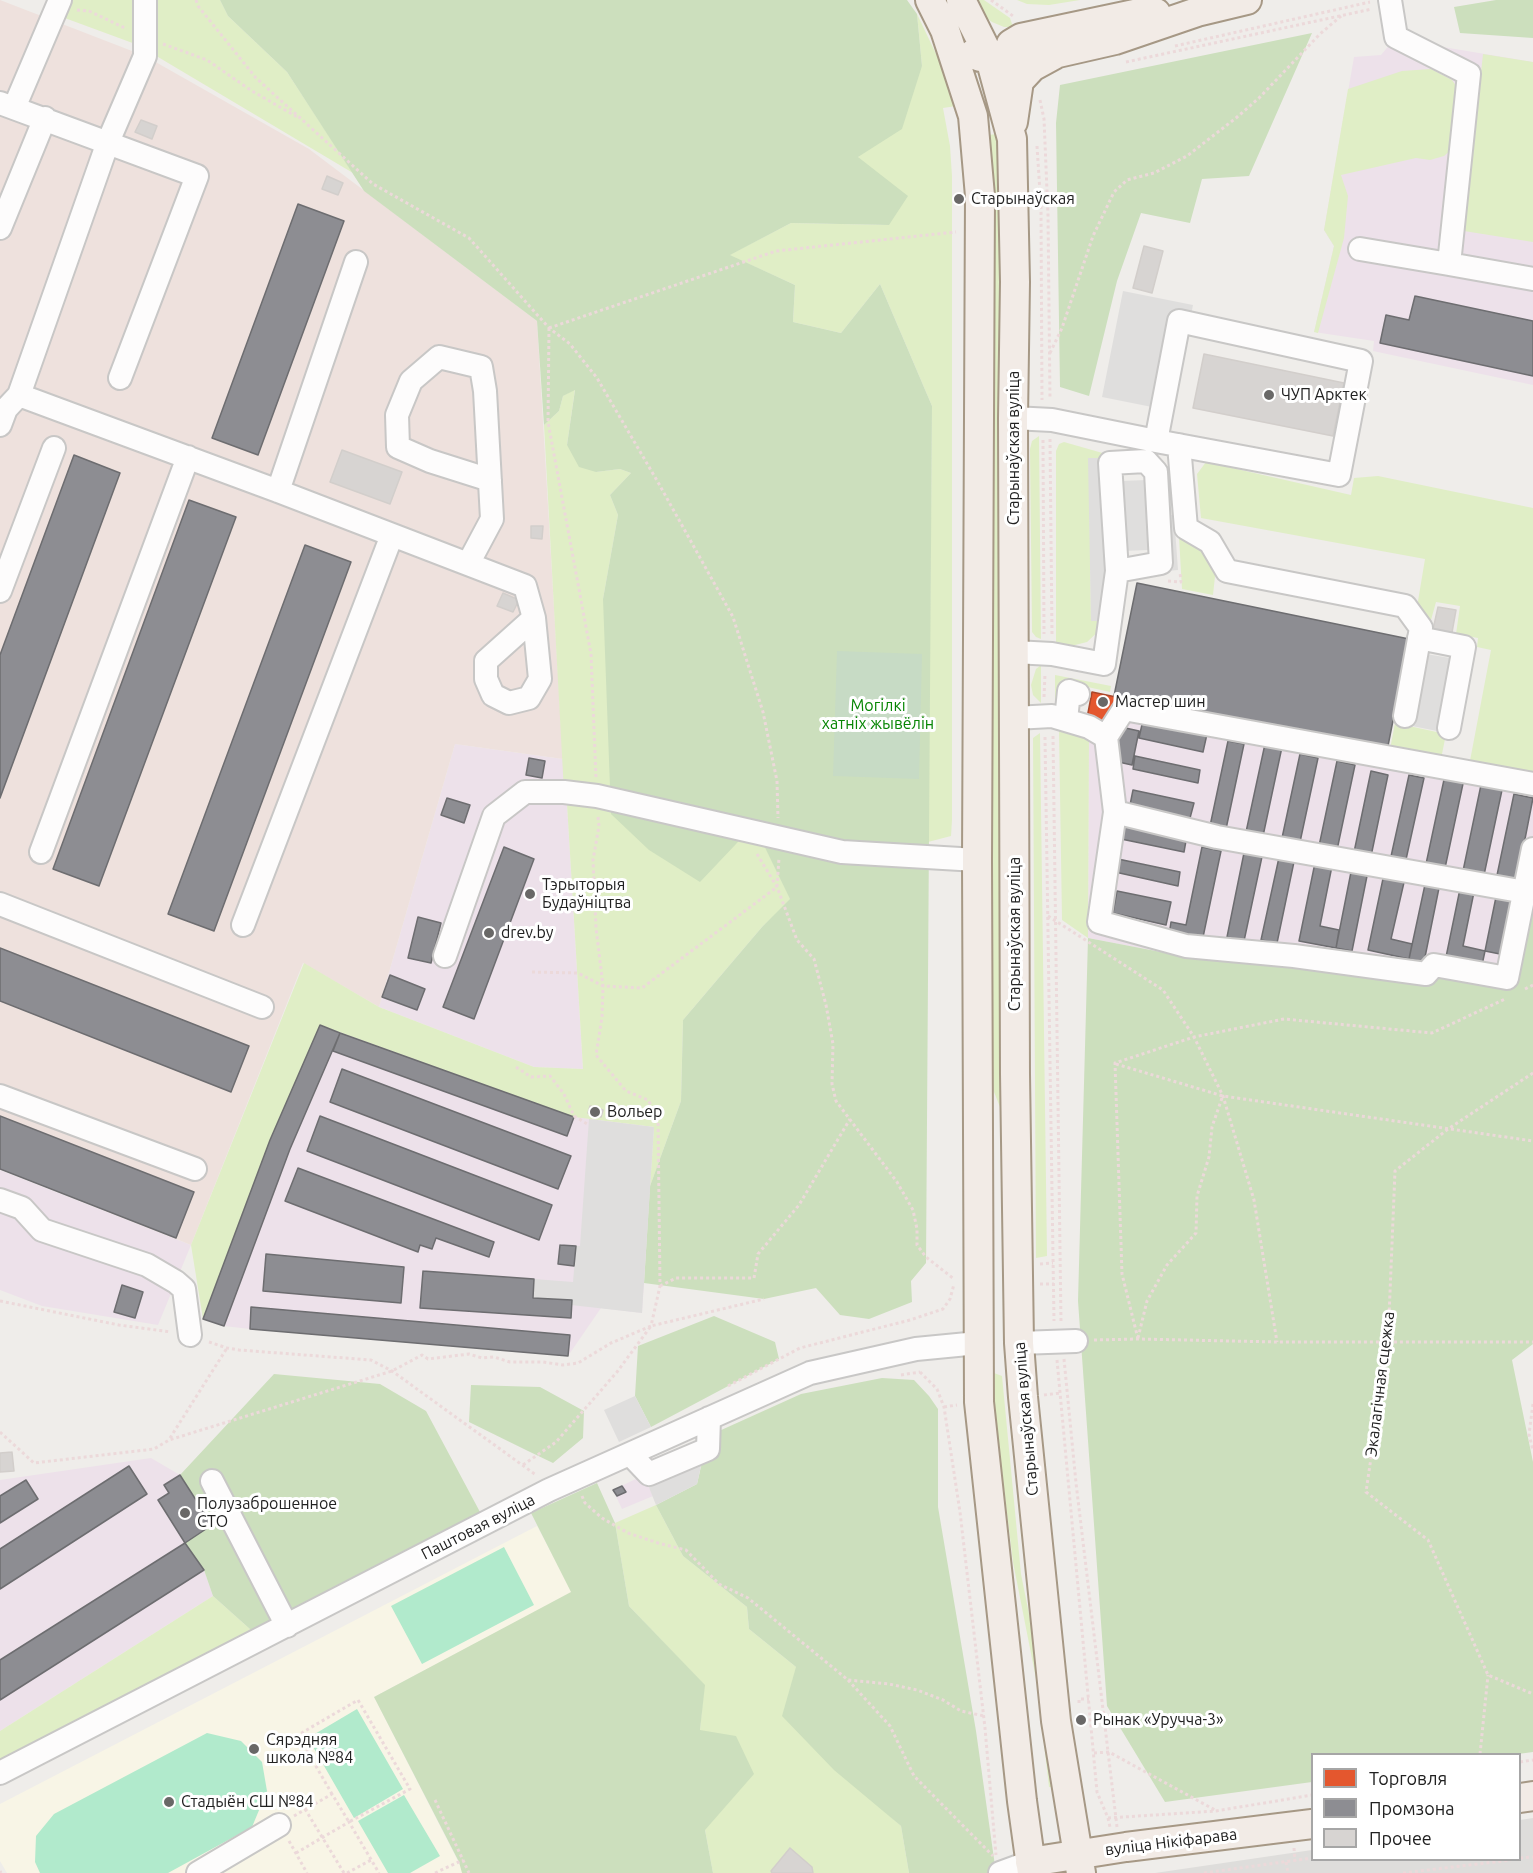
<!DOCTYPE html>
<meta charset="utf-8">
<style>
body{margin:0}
#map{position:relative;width:1533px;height:1873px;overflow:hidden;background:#efedea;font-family:Ubuntu,sans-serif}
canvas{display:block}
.legend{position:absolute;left:1311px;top:1753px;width:210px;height:108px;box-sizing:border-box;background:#fff;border:2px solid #a6a6a6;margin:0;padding:8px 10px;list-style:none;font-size:18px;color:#212121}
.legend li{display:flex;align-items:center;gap:12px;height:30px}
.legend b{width:30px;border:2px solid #a6a6a6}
</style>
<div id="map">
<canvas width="1533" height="1873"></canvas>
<ul class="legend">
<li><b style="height:16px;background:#e4572e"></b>Торговля</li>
<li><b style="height:16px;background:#8d8d92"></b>Промзона</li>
<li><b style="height:16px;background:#d7d4d2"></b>Прочее</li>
</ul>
</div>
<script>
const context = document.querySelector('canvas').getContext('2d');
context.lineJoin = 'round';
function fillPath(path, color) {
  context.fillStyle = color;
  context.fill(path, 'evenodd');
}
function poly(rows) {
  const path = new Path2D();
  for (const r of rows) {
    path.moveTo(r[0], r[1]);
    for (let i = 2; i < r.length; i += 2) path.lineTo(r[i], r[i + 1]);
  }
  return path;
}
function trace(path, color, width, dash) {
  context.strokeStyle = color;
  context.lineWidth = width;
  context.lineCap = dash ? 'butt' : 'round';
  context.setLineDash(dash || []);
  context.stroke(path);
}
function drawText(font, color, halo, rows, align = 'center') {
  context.font = font + ' Ubuntu,sans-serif';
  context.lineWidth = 6;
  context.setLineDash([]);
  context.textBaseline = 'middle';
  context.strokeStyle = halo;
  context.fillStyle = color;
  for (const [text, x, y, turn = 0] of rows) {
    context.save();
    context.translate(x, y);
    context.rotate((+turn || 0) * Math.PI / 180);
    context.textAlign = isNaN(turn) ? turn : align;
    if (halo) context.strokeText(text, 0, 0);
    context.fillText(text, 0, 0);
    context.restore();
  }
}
fillPath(poly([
 [1533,1818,1533,1873,1155,1873,1312,1850,1312,1860,1520,1860,1520,1820]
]), '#dedddb');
fillPath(poly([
 [1396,37,1425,44,1533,62,1533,385,1373,351,1374,341,1314,332,1334,246,1324,230,1354,57,1381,55],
 [1092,692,1533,778,1533,889,1510,986,1182,956,1088,938,1089,737,1087,718],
 [455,744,563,759,564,792,567,804,583,1069,534,1067,379,1007],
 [320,1025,574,1115,589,1119,654,1127,642,1313,601,1308,568,1356,250,1329,224,1326,203,1319],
 [0,1170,191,1245,158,1325,42,1306,0,1290],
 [151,1458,180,1475,212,1525,204,1570,213,1596,0,1731,0,1480],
 [644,1475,653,1496,622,1509,613,1490]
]), '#ede1ea');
fillPath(poly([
 [537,1526,572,1592,374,1697,464,1873,7,1873,0,1861,0,1804]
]), '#f8f5e6');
fillPath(poly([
 [0,0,145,56,309,149,537,321,563,759,455,744,379,1007,303,963,191,1245,0,1169]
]), '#eee1dd');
fillPath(poly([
 [70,0,137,0,138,45,62,17],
 [154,0,220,0,228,16,287,72,353,173,153,54],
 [969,0,984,0,1010,18,1013,27,1004,27,992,22,974,9],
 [1017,0,1080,0,1049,5,1027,4],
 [917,14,947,77,956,106,943,108,950,146,952,176,952,820,951,836,928,842,932,406,880,284,841,333,793,322,795,285,729,255,791,223,889,225,858,157,922,66],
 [1483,54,1533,62,1533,242,1464,231],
 [1431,69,1452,80,1459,90,1452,149,1444,156,1430,160,1416,158,1341,175,1348,196,1344,238,1318,333,1314,332,1334,246,1324,230,1348,89,1402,71],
 [996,134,1001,195,1000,511,1010,1257,1002,1258,1002,1112,992,1087,993,196,989,135],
 [575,389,567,445,596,472,620,469,631,473,610,495,618,515,603,599,754,824,791,900,762,927,683,1020,681,1101,650,1186,654,1127,574,1117,320,1025,203,1319,191,1245,304,963,379,1007,534,1067,583,1069,567,804,564,792,544,425,559,411,563,396],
 [1039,436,1041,639,1036,637,1032,632,1030,449,1032,441],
 [1064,442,1106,454,1104,458,1089,458,1091,621,1107,621,1102,628,1087,642,1067,647,1058,645,1056,642,1056,451,1059,444],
 [1206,462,1351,495,1354,478,1378,476,1533,508,1533,778,1469,766,1491,650,1477,647,1478,638,1456,634,1460,606,1436,602,1431,620,1426,619,1417,607,1425,559,1201,518,1197,474],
 [1179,537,1199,544,1216,567,1213,595,1182,589],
 [1041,665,1041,703,1033,695,1031,685,1036,669],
 [1055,675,1111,686,1110,692,1061,681,1060,710,1055,707],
 [1395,723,1446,734,1441,759,1390,749],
 [1059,729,1089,737,1088,938,1062,920],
 [1040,733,1047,1256,1036,1258,1033,738],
 [994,1373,1002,1376,1021,1574,1043,1684,1054,1787,1049,1787,1037,1684,1013,1562,996,1423,988,1375],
 [656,1505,683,1556,747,1607,749,1629,796,1667,880,1807,901,1826,909,1873,713,1873,705,1830,700,1730,704,1685,629,1606,615,1523],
 [213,1596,251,1630,0,1759,0,1731]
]), '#e0eec6');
fillPath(poly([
 [220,0,907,0,917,14,922,66,902,129,858,157,908,196,889,225,791,223,730,255,795,285,793,322,841,333,880,284,932,406,926,1263,911,1281,912,1302,869,1319,840,1315,816,1288,764,1299,644,1283,650,1186,681,1101,683,1020,762,927,790,899,754,825,700,882,649,850,611,814,603,599,618,515,610,495,631,473,620,469,596,472,579,467,567,445,575,390,563,396,559,411,544,425,537,321,364,191,287,72,228,16],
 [1496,0,1533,0,1533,38,1460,33,1454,7],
 [1312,33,1249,176,1202,179,1190,223,1141,213,1117,281,1089,396,1060,387,1056,123,1060,85],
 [1533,889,1533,1344,1512,1360,1533,1462,1533,1752,1518,1754,1312,1754,1312,1782,1165,1802,1107,1706,1078,1301,1088,938,1182,956,1437,973,1509,986],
 [714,1316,775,1342,779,1359,651,1427,635,1396,638,1346],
 [274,1374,380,1384,426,1411,480,1512,251,1630,213,1596,204,1570,185,1543,212,1525,180,1475],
 [882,1378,914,1380,929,1396,938,1409,938,1507,976,1731,996,1873,909,1873,901,1826,834,1770,782,1716,796,1667,749,1629,747,1607,683,1556,656,1505,697,1484,708,1436,801,1394],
 [471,1385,540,1387,584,1411,583,1438,553,1463,528,1451,469,1422],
 [597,1483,615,1523,629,1606,705,1685,700,1730,736,1736,754,1774,705,1830,713,1873,462,1873,459,1862,374,1697,571,1592,531,1513]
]), '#ccdfbd');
fillPath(poly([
 [837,651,922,654,919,779,833,776]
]), '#c7dbc5');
fillPath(poly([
 [504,1547,534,1605,422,1664,391,1606],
 [357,1709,403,1789,354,1818,308,1738],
 [207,1733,241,1741,262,1762,267,1791,252,1827,168,1873,40,1873,35,1862,36,1836,54,1814],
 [404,1795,440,1856,410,1873,388,1873,358,1821]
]), '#b1eacc');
fillPath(poly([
 [1123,291,1193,305,1172,411,1102,397],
 [1088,458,1104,458,1107,621,1091,621],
 [1147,480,1148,550,1122,551,1121,481],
 [1163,515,1174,515,1178,570,1167,571],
 [1426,654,1456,659,1442,732,1412,726],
 [589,1119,654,1127,642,1313,571,1305,571,1300,533,1298,534,1279,573,1282,576,1246,580,1246],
 [635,1396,651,1427,619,1442,604,1410],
 [707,1439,697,1484,656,1505,640,1465]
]), '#dfdedd');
const shops = poly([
 [1092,692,1116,697,1110,723,1087,718,1092,692]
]);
fillPath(shops, '#e4572e');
trace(shops, '#aa472a', 1.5);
const industry = poly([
 [298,204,344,221,258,455,212,438,298,204],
 [1415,296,1533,321,1533,376,1380,343,1386,315,1409,320,1415,296],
 [74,455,120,473,0,798,0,655,74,455],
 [189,500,236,517,99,886,53,869,189,500],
 [305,545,351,562,214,931,168,914,305,545],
 [1137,583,1409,639,1387,751,1114,696,1137,583],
 [1143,720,1207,734,1203,752,1139,738,1143,720],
 [1121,727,1139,731,1132,765,1114,761,1121,727],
 [1228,741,1244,744,1226,829,1210,826,1228,741],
 [1265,744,1282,747,1263,836,1246,832,1265,744],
 [1300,754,1318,758,1300,842,1282,838,1300,754],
 [1135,756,1200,770,1198,783,1133,769,1135,756],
 [529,758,545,761,542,778,526,775,529,758],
 [1337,761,1355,765,1337,850,1319,846,1337,761],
 [1371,771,1388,775,1370,861,1353,857,1371,771],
 [1409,775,1424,778,1405,864,1390,861,1409,775],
 [1445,775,1464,779,1445,868,1426,864,1445,775],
 [1481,785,1502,790,1484,875,1463,871,1481,785],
 [1133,790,1194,803,1190,818,1130,805,1133,790],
 [1514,794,1533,798,1516,885,1496,880,1514,794],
 [447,798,470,805,464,823,441,815,447,798],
 [1124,822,1187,835,1184,852,1121,839,1124,822],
 [504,847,534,859,474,1019,443,1007,504,847],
 [1202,847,1221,851,1202,942,1169,935,1171,922,1186,925,1202,847],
 [1245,848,1263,852,1244,941,1227,937,1245,848],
 [1280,853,1295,857,1277,943,1261,940,1280,853],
 [1316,858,1333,861,1320,926,1339,930,1336,948,1299,941,1316,858],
 [1118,859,1180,872,1178,886,1115,872,1118,859],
 [1352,867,1368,871,1352,951,1336,948,1352,867],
 [1384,874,1405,878,1391,939,1412,944,1409,959,1368,950,1384,874],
 [1426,880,1440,883,1424,962,1409,959,1426,880],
 [1460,889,1474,892,1463,946,1485,951,1482,965,1446,957,1460,889],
 [1117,891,1171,902,1166,925,1113,913,1117,891],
 [1496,897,1511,900,1500,954,1485,951,1496,897],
 [418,917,441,923,431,963,408,958,418,917],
 [0,948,249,1046,231,1092,0,1001,0,948],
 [390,975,425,989,417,1010,382,997,390,975],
 [320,1025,340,1033,290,1149,224,1326,203,1319,270,1140,320,1025],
 [340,1033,574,1117,567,1136,333,1051,340,1033],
 [342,1069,571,1156,558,1189,330,1102,342,1069],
 [0,1116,194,1192,176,1238,0,1169,0,1116],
 [320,1116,552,1205,539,1240,307,1151,320,1116],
 [298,1168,494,1242,489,1257,436,1238,432,1249,420,1245,418,1252,285,1201,298,1168],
 [560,1245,576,1246,574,1266,558,1264,560,1245],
 [266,1254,404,1267,401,1303,263,1291,266,1254],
 [423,1271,534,1279,533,1298,572,1300,571,1318,420,1308,423,1271],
 [122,1285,143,1292,135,1318,114,1312,122,1285],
 [251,1307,570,1335,568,1356,250,1329,251,1307],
 [129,1466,147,1494,0,1589,0,1549,129,1466],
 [180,1475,212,1525,185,1543,158,1500,169,1493,164,1485,180,1475],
 [26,1480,38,1499,0,1523,0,1496,26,1480],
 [622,1486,626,1492,617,1496,613,1490,622,1486],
 [185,1543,204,1570,0,1700,0,1660,185,1543]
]);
fillPath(industry, '#8d8d92');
trace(industry, '#6d6d70', 1.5);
const building = poly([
 [141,120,157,126,152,139,135,132,141,120],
 [327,176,343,183,338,195,322,189,327,176],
 [1144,246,1163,251,1152,293,1133,288,1144,246],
 [1204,354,1344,383,1333,436,1193,408,1204,354],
 [342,450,402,472,390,504,330,482,342,450],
 [531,526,543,526,542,539,531,538,531,526],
 [503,593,519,600,513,612,497,606,503,593],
 [1438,607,1456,610,1451,638,1432,634,1438,607],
 [590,1106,603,1110,601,1117,588,1113,590,1106],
 [12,1452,14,1471,0,1472,0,1453,12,1452],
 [790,1848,812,1867,813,1873,772,1873,771,1871,790,1848]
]);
fillPath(building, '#d7d4d2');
trace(building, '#d2cecb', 1.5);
const minor = poly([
 [1390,0,1396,37,1469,74,1449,264,1533,279],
 [0,103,197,176,120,378],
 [14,108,60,0],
 [0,228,45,118],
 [1360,249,1449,264],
 [19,395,278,491,525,586,534,618,540,679,529,698,509,703,493,695,486,679,486,661,534,618],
 [1013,418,1052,420,1156,441,1339,475,1361,361,1179,321,1156,441],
 [0,425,6,409,19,395,108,142,145,56,145,0],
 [1179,445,1186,528,1210,542,1227,571,1405,606,1421,628,1405,716],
 [278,491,356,262],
 [468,564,492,519,485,391,481,367,439,357,411,381,397,415,398,447,430,461,490,480],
 [0,591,54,448],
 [1419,638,1464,647,1449,728],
 [1014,652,1052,654,1104,664,1117,571,1110,463,1146,461,1156,472,1161,563,1117,571],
 [1014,718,1052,716,1089,727,1106,737],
 [1066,720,1069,691,1078,694],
 [1533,784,1124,709,1106,737,1115,812,1099,922,1186,946,1294,956,1426,974,1434,965,1507,978,1533,849],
 [1115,812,1217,837,1525,892],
 [41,852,188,457],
 [0,904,262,1007],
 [243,925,392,535],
 [445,956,494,816,525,792,564,792,597,796,842,852,977,860],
 [0,1096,195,1169],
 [0,1200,22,1208,42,1230,147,1265,176,1282,184,1289,190,1335],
 [1019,1343,1076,1341],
 [630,1454,649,1474,708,1449,709,1418],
 [212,1481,287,1626],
 [0,1773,549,1490,810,1373,916,1349,978,1343],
 [198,1873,279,1825],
 [1000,1873,1030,1862]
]);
const major = poly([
 [930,0,945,30,973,116,980,196,977,860,979,1402,1022,1801,1032,1873],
 [961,0,990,58,1012,139,1015,282,1013,418,1015,1074,1019,1343,1023,1397,1056,1721,1081,1873],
 [1011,44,1021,38,1139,13,1156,13],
 [973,54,980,57,1012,58,1058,53,1115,40,1197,12,1247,0],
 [1013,122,1019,81,1032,67,1054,55],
 [1520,1798,1533,1796],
 [1030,1862,1126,1847,1312,1824]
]);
trace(minor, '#c8c7c6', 26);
trace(major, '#a69885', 32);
trace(poly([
 [196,0,198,6,256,78,373,184,469,238,549,328,570,344,597,378,659,484,733,617,763,712,777,781,778,818],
 [991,0,1013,16],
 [77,10,89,11,127,29],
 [163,44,207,60,252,91,299,118],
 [1175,46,1370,2],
 [1126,62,1372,9],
 [1040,100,1044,119,1048,215,1050,399],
 [1037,146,1041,208,1042,400],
 [549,328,548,422,591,654,596,778],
 [549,328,776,251,956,232],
 [1050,353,1062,328,1093,236,1114,192,1127,180,1154,173,1187,156,1236,118,1259,98,1320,34,1341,16],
 [1050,439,1052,636],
 [1043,440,1044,634],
 [1168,581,1181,582,1180,572],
 [1044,697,1045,674],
 [1053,736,1061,1323],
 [1045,737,1054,1321],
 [757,854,777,887,797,940,814,959,826,1005,833,1044,832,1084,836,1101,897,1182,913,1210,917,1229,917,1245,926,1257,954,1279],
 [1048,916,1163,990,1194,1037,1223,1096,1254,1200,1277,1342],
 [532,972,578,973,603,986,642,988,777,887,779,858],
 [1525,989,1533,985],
 [1116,1064,1223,1096,1533,1141],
 [516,1067,531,1077,550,1076,564,1094,574,1116,589,1125],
 [1533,1073,1448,1129,1395,1171,1388,1341,1366,1492,1428,1540,1488,1675,1533,1694],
 [1040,1264,1053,1263],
 [1040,1284,1054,1284],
 [660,1286,676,1278,754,1278,758,1254,799,1205,850,1119],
 [0,1301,119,1325,171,1332],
 [1138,1338,1147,1301,1167,1265,1196,1233,1197,1196,1209,1157,1212,1127,1222,1098],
 [1138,1339,1122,1274,1115,1063,1194,1037,1284,1019,1432,1033,1505,999],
 [1094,1340,1138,1339,1277,1342,1533,1342],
 [209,1342,227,1348,239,1350,371,1360,392,1371,536,1475],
 [1064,1359,1076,1483,1117,1827],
 [1057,1360,1097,1792,1108,1818,1110,1827],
 [920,1372,937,1389,944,1407,960,1512,985,1728,996,1855],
 [901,1375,920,1372],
 [728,1386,800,1348,910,1320,943,1309,950,1299,954,1284],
 [1044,1395,1060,1393],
 [1533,1404,1529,1434,1533,1451],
 [944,1407,957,1405],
 [0,1432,34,1463,154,1449,169,1440,392,1371,422,1355,428,1359,469,1354,482,1358,494,1357,510,1362,543,1362,563,1365,578,1363,611,1343,651,1326,660,1286,658,1117,648,1100,626,1091,596,1055,602,1017,603,986,596,928,593,860,599,826,598,817],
 [170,1438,227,1348],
 [523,1465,556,1442,617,1372,651,1326,764,1299],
 [582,1496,585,1503,602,1518,628,1533,658,1543,686,1550,719,1584,748,1598,848,1680,889,1684,917,1690,943,1700,961,1711,984,1716],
 [848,1680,890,1726,914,1776,993,1856],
 [1079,1703,1079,1699,1089,1699],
 [1094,1753,1109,1752,1215,1810],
 [1480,1754,1488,1675],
 [1520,1762,1533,1760],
 [435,1800,469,1873],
 [305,1809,344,1873],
 [294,1816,332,1794,349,1822,410,1789,358,1700,298,1735,332,1794],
 [1108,1818,1216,1811,1312,1795],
 [289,1841,307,1873],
 [1294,1848,1295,1861],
 [296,1853,349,1822,379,1873],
 [1520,1858,1533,1857],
 [1286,1862,1288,1873],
 [0,1871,1,1873],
 [347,1873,371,1860],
 [435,1873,463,1860],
 [1204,1873,1312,1858],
 [1403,1873,1511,1860]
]), '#ecd9da', 3, [3, 3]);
trace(minor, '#fdfcfc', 22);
trace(major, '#f2ebe6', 28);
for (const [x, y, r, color] of [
 [959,199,6,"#696867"],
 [1269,395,6,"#696867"],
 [1103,702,6,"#696867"],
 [530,894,6,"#696867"],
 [489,933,6,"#696867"],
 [595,1112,6,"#696867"],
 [185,1513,6,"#696867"],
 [1081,1720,6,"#696867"],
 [254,1749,6,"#696867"],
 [169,1802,6,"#696867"]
]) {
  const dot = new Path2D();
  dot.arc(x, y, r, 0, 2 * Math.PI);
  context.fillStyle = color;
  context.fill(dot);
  trace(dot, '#fff', 2);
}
drawText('16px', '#212121', '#fff', [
 ["Старынаўская",971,199],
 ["ЧУП Арктек",1281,395],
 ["Мастер шин",1115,702],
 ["Тэрыторыя",542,885],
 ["Будаўніцтва",542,903],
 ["drev.by",501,933],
 ["Вольер",607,1112],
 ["Полузаброшенное",197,1504],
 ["СТО",197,1522],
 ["Рынак «Уручча-3»",1093,1720],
 ["Сярэдняя",266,1740],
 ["школа №84",266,1758],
 ["Стадыён СШ №84",181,1802]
], 'left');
drawText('16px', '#212121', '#fff', [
 ["Старынаўская вуліца",1014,448,-90],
 ["Старынаўская вуліца",1015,934,-90],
 ["Экалагічная сцежка",1380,1384,-83],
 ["Старынаўская вуліца",1026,1419,-95],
 ["Паштовая вуліца",478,1527,-27],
 ["вуліца Нікіфарава",1171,1842,-7]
]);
drawText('16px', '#068503', '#fff', [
 ["Могілкі",878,706],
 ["хатніх жывёлін",878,724]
]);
</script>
